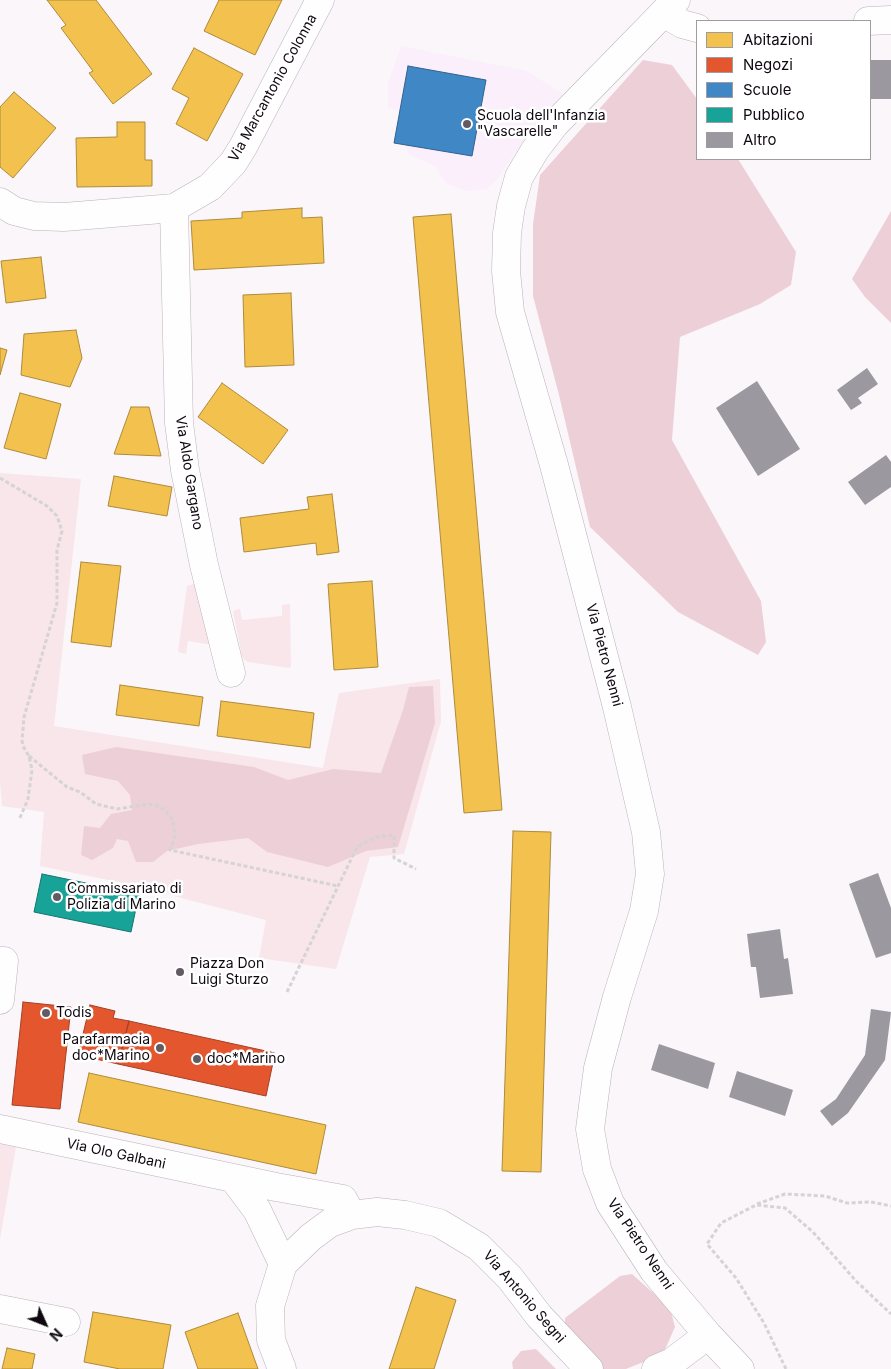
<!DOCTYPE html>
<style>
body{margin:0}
#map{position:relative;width:891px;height:1369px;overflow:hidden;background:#faf6fa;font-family:Inter,sans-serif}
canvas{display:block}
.legend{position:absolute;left:696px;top:20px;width:175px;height:140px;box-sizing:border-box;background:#fff;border:1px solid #9f9ca0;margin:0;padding:6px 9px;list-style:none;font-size:15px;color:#100811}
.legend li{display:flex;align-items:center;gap:10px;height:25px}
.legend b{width:25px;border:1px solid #9f9ca0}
.north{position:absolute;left:20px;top:1299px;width:50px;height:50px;-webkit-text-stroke:4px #fff;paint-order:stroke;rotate:134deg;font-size:14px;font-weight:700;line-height:20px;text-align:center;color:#100811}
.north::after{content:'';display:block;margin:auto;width:18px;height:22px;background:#100811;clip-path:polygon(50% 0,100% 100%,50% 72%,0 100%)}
</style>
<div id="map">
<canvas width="891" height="1369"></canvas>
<ul class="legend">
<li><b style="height:14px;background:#f2c14e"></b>Abitazioni</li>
<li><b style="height:14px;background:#e4572e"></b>Negozi</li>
<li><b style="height:14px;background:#3f88c5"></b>Scuole</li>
<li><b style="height:14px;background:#17a398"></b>Pubblico</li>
<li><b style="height:14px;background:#9c98a0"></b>Altro</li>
</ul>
<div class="north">N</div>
</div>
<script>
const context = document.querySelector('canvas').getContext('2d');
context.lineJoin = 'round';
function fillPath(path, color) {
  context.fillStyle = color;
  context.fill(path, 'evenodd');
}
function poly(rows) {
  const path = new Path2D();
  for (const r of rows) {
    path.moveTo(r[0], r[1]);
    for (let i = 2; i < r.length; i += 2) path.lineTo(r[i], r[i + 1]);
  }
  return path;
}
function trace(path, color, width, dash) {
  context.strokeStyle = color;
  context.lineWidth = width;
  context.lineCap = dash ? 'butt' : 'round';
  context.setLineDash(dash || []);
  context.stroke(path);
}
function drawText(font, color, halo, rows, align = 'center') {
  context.font = font + ' Inter,sans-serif';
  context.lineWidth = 5;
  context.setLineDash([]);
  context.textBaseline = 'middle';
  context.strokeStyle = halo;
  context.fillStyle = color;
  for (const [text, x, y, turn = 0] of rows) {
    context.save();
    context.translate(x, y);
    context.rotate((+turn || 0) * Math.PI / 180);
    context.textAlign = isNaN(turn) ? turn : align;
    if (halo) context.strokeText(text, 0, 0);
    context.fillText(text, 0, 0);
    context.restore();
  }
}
fillPath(poly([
 [401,46,527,71,563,94,526,137,496,181,487,189,474,191,467,191,447,184,435,166,410,155,404,144,394,143,400,111,388,108,388,83]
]), '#fbeffc');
fillPath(poly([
 [0,473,81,479,54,726,323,768,339,693,440,679,441,721,404,854,370,857,336,969,259,958,266,920,170,895,167,892,40,866,44,812,2,806,0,782],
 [193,584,196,584,213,645,188,641,186,654,178,652,187,586],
 [290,604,291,667,289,668,248,662,245,660,242,656,233,612,235,610,240,609,242,620,282,616,282,605],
 [0,1136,17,1141,0,1239]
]), '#f8e6ea');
fillPath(poly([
 [643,60,672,65,697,99,697,159,738,159,796,252,791,285,760,304,680,337,672,440,761,601,766,642,758,655,678,612,590,527,559,395,533,296,533,224,540,175],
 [891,211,891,323,865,297,852,279],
 [433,686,435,723,398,847,366,851,328,867,267,852,248,838,198,844,167,851,153,862,136,862,128,841,117,839,113,848,92,860,81,855,84,826,100,828,111,814,132,810,130,795,118,781,85,774,82,755,116,747,254,767,288,780,333,769,381,773,403,710,409,687],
 [632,1274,670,1308,675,1327,663,1354,626,1369,602,1369,565,1333,565,1318,620,1276],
 [536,1349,556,1369,513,1369,512,1362,521,1351]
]), '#edd0d7');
const homes = poly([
 [47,0,96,0,152,74,113,104,89,73,93,71,61,28,66,25,47,0],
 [219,0,282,0,255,55,204,31,219,0],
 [194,48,243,74,207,141,176,124,189,98,172,89,194,48],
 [14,92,56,128,13,178,0,167,0,107,14,92],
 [117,122,145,122,145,160,152,160,152,186,77,187,76,138,117,137,117,122],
 [302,208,302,218,322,217,324,263,194,270,191,221,242,218,242,212,302,208],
 [451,214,502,810,464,813,413,217,451,214],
 [41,257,46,298,6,303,1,261,41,257],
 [291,293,294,365,245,367,243,295,291,293],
 [76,330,82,358,70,387,21,375,24,334,76,330],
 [0,348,7,350,0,375,0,348],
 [222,383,288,430,263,464,198,417,222,383],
 [20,393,61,404,46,459,4,448,20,393],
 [131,407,149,407,161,456,114,454,131,407],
 [114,476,172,487,167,516,108,506,114,476],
 [332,494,339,552,317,555,316,543,244,552,240,518,309,509,307,497,332,494],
 [81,562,121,566,111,647,71,642,81,562],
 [372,581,378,667,334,670,328,584,372,581],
 [120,685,203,697,199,726,116,715,120,685],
 [221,701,314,713,310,748,217,736,221,701],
 [513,831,551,832,541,1172,502,1171,513,831],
 [89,1073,326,1125,316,1174,78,1122,89,1073],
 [416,1287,456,1300,434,1369,389,1369,416,1287],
 [93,1312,171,1325,163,1369,120,1369,84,1362,93,1312],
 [238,1313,258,1369,198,1369,185,1332,238,1313],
 [7,1348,35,1354,32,1369,2,1369,7,1348]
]);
fillPath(homes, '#f2c14e');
trace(homes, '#ae8a3c', 1);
const shops = poly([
 [23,1002,71,1007,60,1109,12,1105,23,1002],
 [90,1005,115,1011,113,1018,129,1021,118,1064,78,1055,90,1005],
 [129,1021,275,1053,266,1096,118,1064,129,1021]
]);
fillPath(shops, '#e4572e');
trace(shops, '#a43f25', 1);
const schools = poly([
 [408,66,486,80,472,156,394,143,408,66]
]);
fillPath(schools, '#3f88c5');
trace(schools, '#31628f', 1);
const public = poly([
 [42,874,139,894,131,932,34,912,42,874]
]);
fillPath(public, '#17a398');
trace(public, '#157470', 1);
fillPath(poly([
 [870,60,891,60,891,99,870,99],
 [867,368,878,384,858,398,862,403,851,410,837,390],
 [757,381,800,449,758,476,716,408],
 [886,455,891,462,891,487,865,505,848,482],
 [878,873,891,908,891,953,876,958,849,884],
 [780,929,784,959,788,958,793,994,760,998,756,967,751,967,747,934],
 [871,1009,891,1012,885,1060,848,1113,832,1126,820,1111,836,1099,865,1055],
 [659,1044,715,1063,708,1089,651,1070],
 [737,1071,793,1090,785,1116,729,1097]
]), '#9c98a0');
const minor = poly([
 [676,0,555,124,535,150,519,177,511,206,507,233,506,271,510,312,554,465,617,707,646,832,650,874,644,911,617,997,598,1068,590,1129,597,1169,610,1203,654,1271,708,1335,740,1369],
 [664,13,682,24,697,28],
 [868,21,891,20],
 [0,202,14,211,34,216,64,217,174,208,210,187,233,163,243,147,320,0],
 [174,208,179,423,185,470,204,565,231,673],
 [0,961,4,961,0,1000],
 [0,1129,276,1187,343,1199,352,1215],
 [233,1178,257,1210,283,1264],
 [0,1309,66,1322],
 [282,1369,271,1340,270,1306,283,1264,311,1237,330,1223,352,1215,377,1212,405,1215,439,1223,479,1247,510,1278,539,1316,589,1369],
 [656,1369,672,1362,708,1335]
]);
trace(minor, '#bab3bb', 29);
trace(poly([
 [0,478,47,506,57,516,62,531,57,550,57,603,24,717,22,741,24,748,29,756,32,770,28,799,19,820],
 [29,756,67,787,80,792,96,804,117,809,149,804,158,806,166,811,173,821,175,837,170,850,338,886],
 [287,992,357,847,376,837,394,835,394,858,416,869],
 [757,1204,785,1194,825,1196,847,1203,871,1202,891,1206],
 [786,1369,764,1323,736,1278,707,1244,721,1223,756,1205,785,1208,813,1232,856,1281,891,1314]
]), '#d5d3d5', 3, [4, 2.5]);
trace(minor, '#fefefe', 28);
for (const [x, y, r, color] of [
 [467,124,5,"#625b63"],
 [57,897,5,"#625b63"],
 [180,972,5,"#625b63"],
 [46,1013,5,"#625b63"],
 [160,1048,5,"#625b63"],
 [197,1059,5,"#625b63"]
]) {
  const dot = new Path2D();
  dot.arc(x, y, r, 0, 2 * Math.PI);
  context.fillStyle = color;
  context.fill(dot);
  trace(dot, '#fff', 2);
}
drawText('14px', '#100811', '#fff', [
 ["Via Marcantonio Colonna",273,88,-61],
 ["Via Aldo Gargano",189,473,81],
 ["Via Pietro Nenni",604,655,75],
 ["Via Olo Galbani",116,1154,12],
 ["Via Pietro Nenni",640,1244,56],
 ["Via Antonio Segni",524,1297,49]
]);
drawText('14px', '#100811', '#fff', [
 ["Scuola dell'Infanzia",477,116],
 ["\"Vascarelle\"",477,132],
 ["Commissariato di",67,889],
 ["Polizia di Marino",67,905],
 ["Piazza Don",190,964],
 ["Luigi Sturzo",190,980],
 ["Todis",56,1013],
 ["Parafarmacia",150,1040,"right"],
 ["doc*Marino",150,1056,"right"],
 ["doc*Marino",207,1059]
], 'left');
</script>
